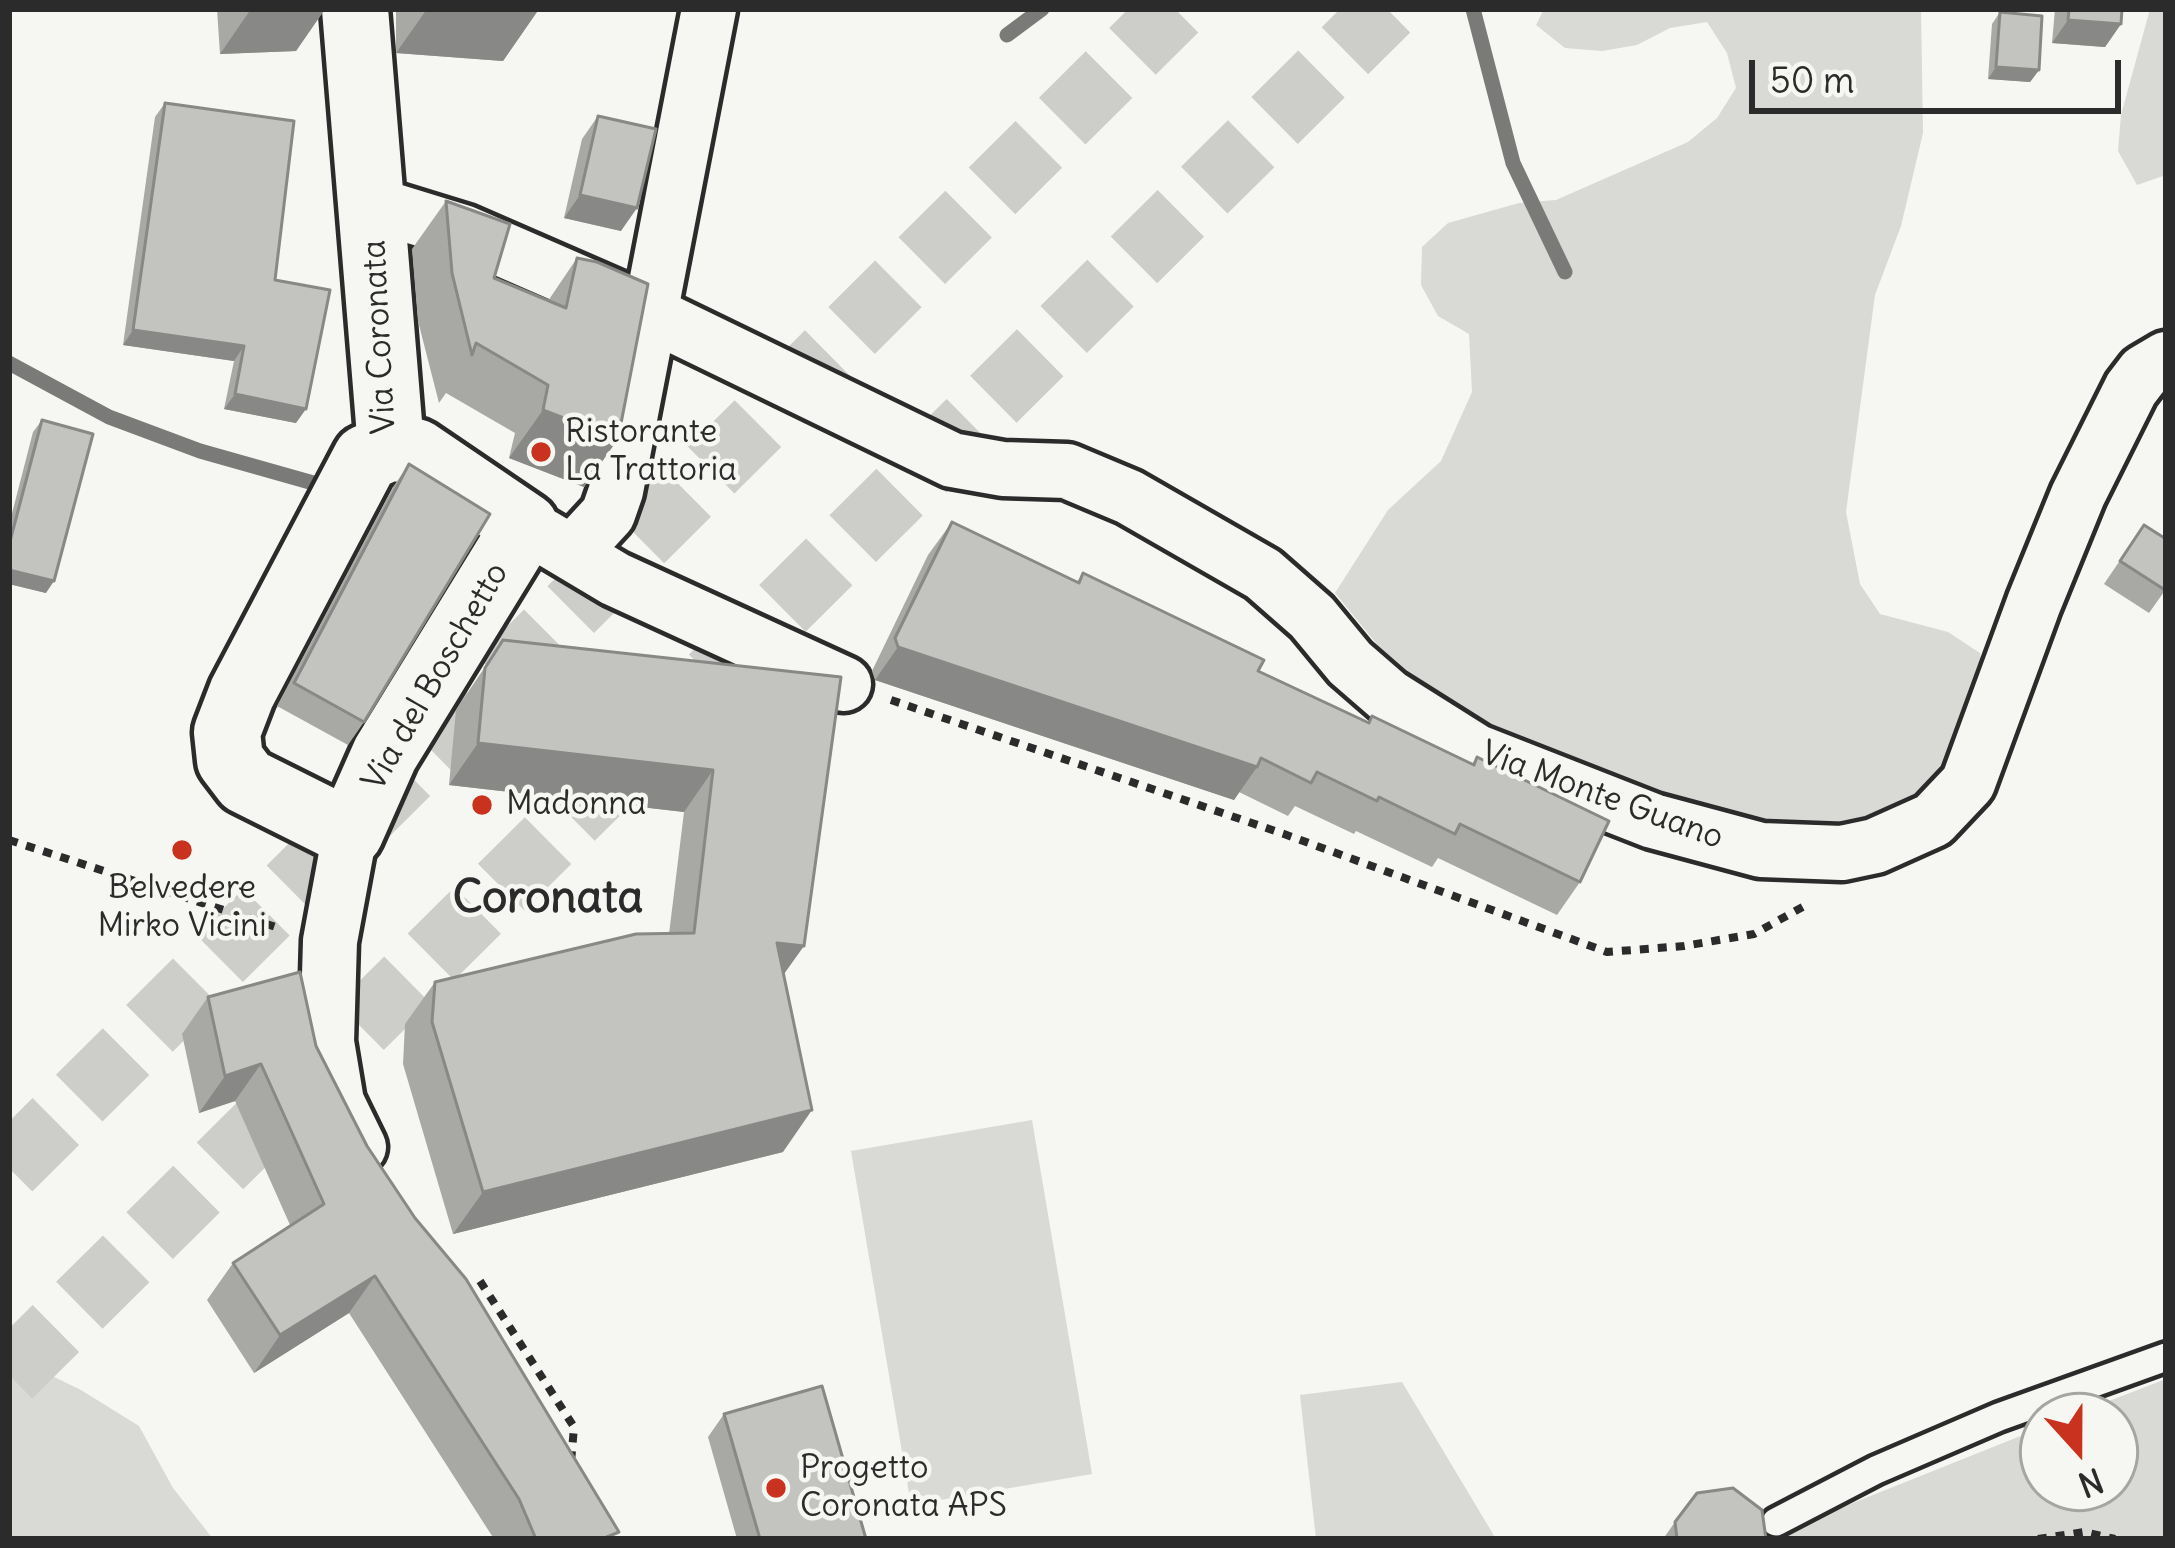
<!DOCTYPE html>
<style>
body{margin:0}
#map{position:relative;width:2175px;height:1548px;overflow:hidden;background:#f6f6f2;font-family:Delius,sans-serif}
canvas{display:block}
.frame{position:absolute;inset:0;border:12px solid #2b2b2b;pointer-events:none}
.north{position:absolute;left:2019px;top:1392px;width:120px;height:120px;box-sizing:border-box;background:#f6f6f2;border:3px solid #a5a5a2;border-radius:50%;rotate:159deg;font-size:33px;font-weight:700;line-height:48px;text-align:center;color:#2b2b2b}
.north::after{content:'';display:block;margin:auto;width:42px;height:54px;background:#c8321e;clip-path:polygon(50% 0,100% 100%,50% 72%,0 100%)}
.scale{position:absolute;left:1749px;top:60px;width:372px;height:54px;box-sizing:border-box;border:6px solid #2b2b2b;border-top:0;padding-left:15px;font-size:36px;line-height:42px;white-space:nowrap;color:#2b2b2b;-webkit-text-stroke:9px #f6f6f2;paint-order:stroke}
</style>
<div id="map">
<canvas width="2175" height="1548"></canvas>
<div class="frame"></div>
<div class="north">N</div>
<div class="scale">50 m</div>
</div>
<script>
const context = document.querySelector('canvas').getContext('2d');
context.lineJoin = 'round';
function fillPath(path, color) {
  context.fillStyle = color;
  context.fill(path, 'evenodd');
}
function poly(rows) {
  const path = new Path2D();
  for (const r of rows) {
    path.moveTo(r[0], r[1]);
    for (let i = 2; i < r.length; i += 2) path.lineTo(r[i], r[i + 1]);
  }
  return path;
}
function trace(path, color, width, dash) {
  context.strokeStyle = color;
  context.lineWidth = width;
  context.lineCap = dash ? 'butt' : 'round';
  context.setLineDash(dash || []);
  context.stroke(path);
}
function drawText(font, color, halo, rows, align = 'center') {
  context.font = font + ' Delius,sans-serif';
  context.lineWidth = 9;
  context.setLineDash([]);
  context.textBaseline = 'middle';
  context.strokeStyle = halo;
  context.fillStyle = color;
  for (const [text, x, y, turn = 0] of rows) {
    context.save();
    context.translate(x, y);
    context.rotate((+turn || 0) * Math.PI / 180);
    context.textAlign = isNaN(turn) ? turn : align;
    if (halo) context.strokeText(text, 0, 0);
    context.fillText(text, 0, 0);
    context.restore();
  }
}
fillPath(poly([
 [1544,9,1921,9,1923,133,1901,226,1875,295,1846,512,1860,584,1880,614,1948,632,1980,653,1986,690,1957,776,1839,843,1686,807,1478,727,1411,686,1335,593,1388,510,1441,461,1472,392,1469,334,1438,316,1421,285,1422,247,1448,223,1519,203,1556,200,1688,142,1717,118,1736,88,1727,53,1707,22,1670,28,1637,45,1602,51,1565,48,1536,25],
 [2150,9,2166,9,2166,175,2137,185,2118,151,2121,115],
 [1032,1120,1092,1474,911,1505,851,1151],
 [9,1355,81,1390,139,1426,173,1488,213,1539,9,1539],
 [2166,1379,2166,1539,1777,1539,1843,1507,2043,1427,2043,1488,2115,1488,2115,1416,2070,1416],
 [1402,1382,1496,1539,1316,1539,1300,1395]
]), '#d9d9d5');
trace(poly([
 [1473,9,1513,163,1565,272],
 [1007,35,1042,9],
 [9,363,109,417,200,451,331,488]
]), '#7a7a78', 15);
trace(poly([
 [9,1168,1175,9],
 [9,1375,1387,9]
]), '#cdcdca', 66, [66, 33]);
const service = poly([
 [1776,1522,1876,1470,1999,1417,2166,1357]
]);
const minor = poly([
 [372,204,463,232,649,313,952,460,1003,469,1067,471,1129,497,1263,574,1312,617,1350,663,1388,696,1477,752,1653,821,1761,850,1842,853,1875,846,1933,820,1968,783,2034,603,2078,495,2131,389,2144,372,2166,359],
 [543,536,615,579,844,684],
 [573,552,608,514,616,491,709,9],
 [350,833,330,941,327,1042,337,1102,359,1147]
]);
const tertiary = poly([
 [355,9,391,447],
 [391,447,416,452,525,526,385,754,350,833,246,781,230,760,227,732,242,693,366,458,391,447]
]);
trace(service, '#2b2b2b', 36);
trace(minor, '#2b2b2b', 63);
trace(tertiary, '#2b2b2b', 75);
trace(poly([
 [891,700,1284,834,1607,952,1684,946,1754,934,1808,904],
 [9,840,282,929],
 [480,1281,574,1427,571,1462],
 [2038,1539,2084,1532,2115,1539]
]), '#2b2b2b', 8, [9, 9]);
trace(service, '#f6f6f2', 27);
trace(minor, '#f6f6f2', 54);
trace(tertiary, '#f6f6f2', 66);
fillPath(poly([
 [217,9,325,9,296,51,220,54],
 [396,9,539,9,503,61,396,53],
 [2055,9,2122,9,2121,24,2105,47,2052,43],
 [2000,12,2039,70,2030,82,1988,79,1992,24],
 [165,103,275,280,296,423,224,409,234,361,123,345,155,117],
 [598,116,621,231,564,218,582,139],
 [446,201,494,278,548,301,577,258,618,439,584,487,509,458,515,433,446,393,439,403,418,321,412,249],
 [42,420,46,593,9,584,9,525,33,432],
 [409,464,364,722,348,745,277,706,393,487],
 [952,522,1077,582,1083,573,1258,671,1367,723,1372,716,1472,764,1477,757,1580,882,1557,915,1438,858,1432,867,1356,831,1354,834,1295,806,1288,816,1239,792,1234,800,875,680,872,671,928,555],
 [2144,525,2166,589,2149,613,2104,584],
 [503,640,841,677,784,975,783,1152,453,1234,403,1064,405,1024,435,982,669,934,684,812,449,785,456,710],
 [208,997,316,1046,367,1146,615,1539,494,1539,349,1313,254,1373,207,1300,233,1263,290,1225,235,1101,199,1113,182,1034],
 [724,1414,866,1539,737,1539,708,1437],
 [1675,1522,1766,1539,1663,1539]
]), '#a8a8a5');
fillPath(poly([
 [251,9,325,9,296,51,220,54],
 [427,9,539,9,503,61,396,53],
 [2068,20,2121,24,2105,47,2052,43],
 [1996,67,2039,70,2030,82,1988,79],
 [580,195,637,208,621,231,564,218],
 [133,330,244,346,234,361,123,345],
 [235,394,306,409,296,423,224,409],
 [543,410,618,439,584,487,509,458],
 [9,570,54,581,46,593,9,584],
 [898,647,1257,767,1234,800,875,680],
 [478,743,713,770,684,812,449,785],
 [777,943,804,946,774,988],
 [261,1064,235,1101,199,1113,225,1076],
 [812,1110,783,1152,453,1234,483,1192],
 [375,1276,349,1313,254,1373,280,1335]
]), '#888886');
const building = poly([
 [2069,9,2122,9,2121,24,2068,20,2069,9],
 [2000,12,2042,16,2039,70,1996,67,2000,12],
 [165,103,294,121,275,280,330,290,306,409,235,394,244,346,133,330,165,103],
 [598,116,656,129,637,208,580,195,598,116],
 [446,201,510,224,494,278,566,308,577,258,597,262,648,284,618,439,543,410,548,385,476,343,472,355,452,273,446,201],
 [42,420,93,434,54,581,9,570,9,545,42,420],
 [409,464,490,514,364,722,294,683,409,464],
 [952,522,1079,583,1083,573,1264,660,1258,671,1369,723,1372,716,1474,765,1477,757,1609,821,1580,882,1460,824,1455,834,1379,797,1377,801,1317,772,1311,783,1261,758,1257,767,898,647,895,638,952,522],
 [2144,525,2166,539,2165,590,2120,561,2144,525],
 [503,640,841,677,804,946,777,943,812,1110,483,1192,432,1022,435,982,636,934,694,933,713,770,478,743,485,668,503,640],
 [300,972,316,1046,367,1146,415,1218,466,1279,619,1532,602,1539,536,1539,519,1499,375,1276,280,1335,233,1263,324,1204,261,1064,225,1076,208,997,300,972],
 [822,1386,866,1539,760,1539,724,1414,822,1386],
 [1733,1488,1762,1510,1766,1539,1677,1539,1675,1522,1697,1493,1733,1488]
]);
fillPath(building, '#c3c3c0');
trace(building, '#888886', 3);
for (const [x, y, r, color] of [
 [541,452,12,"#c8321e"],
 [482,805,12,"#c8321e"],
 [182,850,12,"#c8321e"],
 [776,1488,12,"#c8321e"]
]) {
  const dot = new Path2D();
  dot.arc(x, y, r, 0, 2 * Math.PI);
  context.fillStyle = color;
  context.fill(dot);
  trace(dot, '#f6f6f2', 4.5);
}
drawText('33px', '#2b2b2b', '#f6f6f2', [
 ["Via Coronata",380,337,-93],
 ["Via del Boschetto",436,677,-60],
 ["Via Monte Guano",1602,796,20]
]);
drawText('33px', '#2b2b2b', '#f6f6f2', [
 ["Ristorante",565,433],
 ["La Trattoria",565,471],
 ["Madonna",506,805],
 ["Belvedere",182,889,"center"],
 ["Mirko Vicini",182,927,"center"],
 ["Progetto",800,1469],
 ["Coronata APS",800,1507]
], 'left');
drawText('bold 45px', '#2b2b2b', '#f6f6f2', [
 ["Coronata",548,899]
]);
</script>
